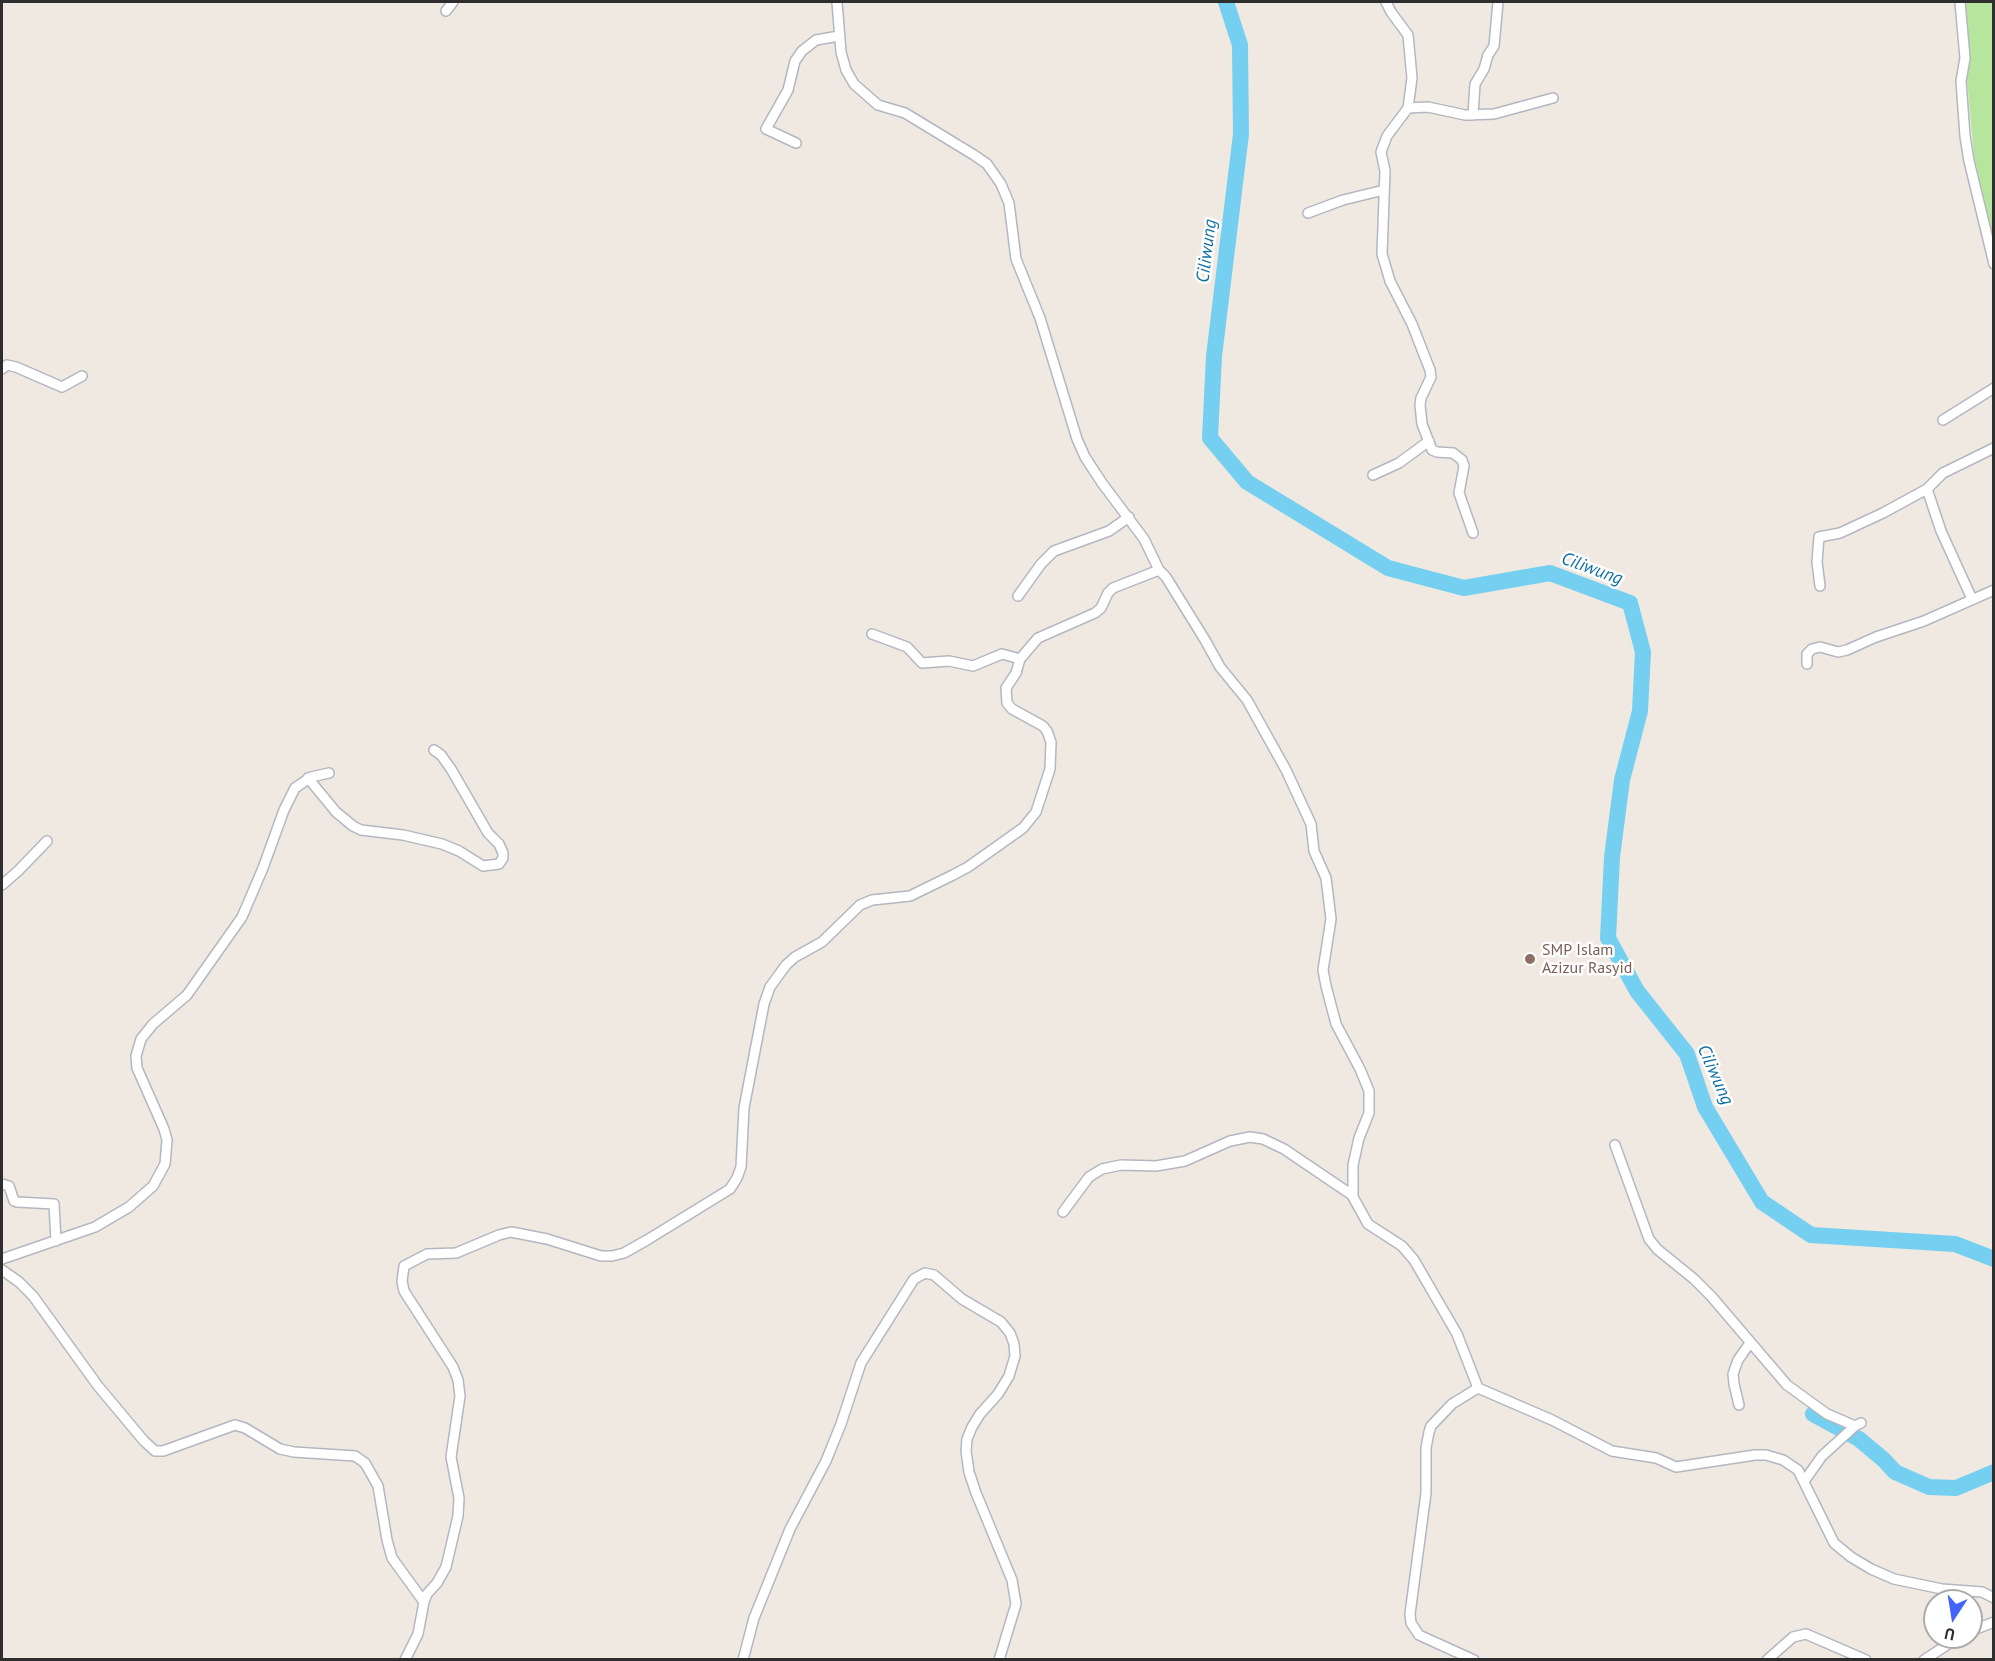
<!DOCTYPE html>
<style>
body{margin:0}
#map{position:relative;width:1995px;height:1661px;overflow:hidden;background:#efe9e1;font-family:"PT Sans",sans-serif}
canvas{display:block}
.frame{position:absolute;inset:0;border:3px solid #2e2e2e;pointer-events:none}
.north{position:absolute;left:1923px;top:1589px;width:60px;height:60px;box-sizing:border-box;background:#fff;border:2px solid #ababab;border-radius:50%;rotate:192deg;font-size:16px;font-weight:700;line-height:24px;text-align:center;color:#2e2e2e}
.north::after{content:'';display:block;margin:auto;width:21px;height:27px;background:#4264fb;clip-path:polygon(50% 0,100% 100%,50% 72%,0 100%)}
</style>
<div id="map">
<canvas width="1995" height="1661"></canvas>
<div class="frame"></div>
<div class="north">U</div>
</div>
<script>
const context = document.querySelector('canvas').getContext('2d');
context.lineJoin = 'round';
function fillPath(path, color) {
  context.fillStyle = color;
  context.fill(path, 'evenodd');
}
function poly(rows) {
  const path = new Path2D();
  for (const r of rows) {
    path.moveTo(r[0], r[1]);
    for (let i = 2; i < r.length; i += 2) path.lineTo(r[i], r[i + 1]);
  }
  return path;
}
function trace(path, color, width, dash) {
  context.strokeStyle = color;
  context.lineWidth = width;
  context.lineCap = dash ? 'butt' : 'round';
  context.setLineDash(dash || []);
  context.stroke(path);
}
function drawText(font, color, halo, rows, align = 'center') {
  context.font = font + ' "PT Sans",sans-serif';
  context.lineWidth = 5;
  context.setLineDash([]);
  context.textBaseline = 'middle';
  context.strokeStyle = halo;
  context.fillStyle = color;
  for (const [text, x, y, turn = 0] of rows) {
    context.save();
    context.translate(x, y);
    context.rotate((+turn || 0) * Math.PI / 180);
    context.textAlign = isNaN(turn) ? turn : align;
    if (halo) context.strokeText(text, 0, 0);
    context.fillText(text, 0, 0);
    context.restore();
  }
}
fillPath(poly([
 [1960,2,1993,2,1993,241,1974,155]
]), '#b6e59e');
trace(poly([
 [1226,2,1240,45,1241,134,1214,356,1210,438,1247,482,1388,568,1464,588,1550,573,1630,603,1643,652,1640,711,1622,780,1612,857,1608,938,1637,991,1687,1054,1705,1107,1762,1202,1811,1235,1955,1244,1994,1259],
 [1813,1414,1859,1439,1884,1460,1895,1472,1929,1487,1956,1488,1994,1472]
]), '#75cff0', 16);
const minor = poly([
 [837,2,841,52,846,70,854,84,878,105,905,113,974,155,987,164,1001,184,1009,203,1016,259,1040,318,1077,439,1085,457,1102,483,1144,539,1159,570,1166,577,1205,640,1220,667,1247,700,1286,770,1311,824,1314,851,1326,878,1331,919,1323,970,1326,986,1336,1024,1360,1069,1369,1091,1369,1113,1359,1138,1353,1165,1353,1197,1368,1224,1402,1246,1414,1260,1457,1334,1478,1388,1552,1420,1612,1451,1656,1458,1676,1467,1755,1455,1766,1455,1783,1460,1798,1470,1834,1543,1851,1557,1871,1569,1894,1579,1942,1589,1982,1592,1994,1598],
 [1386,2,1391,12,1408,35,1412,78,1408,108,1387,136,1381,152,1385,171,1382,254,1390,281,1412,324,1430,370,1431,377,1421,398,1420,405,1422,424,1432,450,1437,452,1453,453,1462,460,1464,466,1459,493,1473,533],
 [1960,2,1965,58,1961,81,1965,136,1969,161,1994,264],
 [446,11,453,2],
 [1408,108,1428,107,1465,115,1494,114,1553,98],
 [1473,115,1475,84,1484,69,1488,55,1494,46,1498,2],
 [796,143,766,129,788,90,795,61,802,51,816,40,839,36],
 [1308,213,1343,200,1384,190],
 [2,369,7,365,16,367,62,387,82,376],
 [1943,420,1994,388],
 [1373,475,1399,463,1429,441],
 [1927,489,1941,531,1972,599],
 [1820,586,1817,562,1819,537,1840,533,1883,513,1927,489,1943,473,1994,448],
 [1018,596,1041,564,1054,551,1109,531,1129,517],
 [872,634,907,647,922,663,949,661,973,666,1002,654,1020,659,1038,638,1095,613,1101,608,1108,593,1113,588,1159,570],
 [1807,664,1807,654,1812,649,1820,647,1838,652,1847,650,1876,637,1924,621,1994,590],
 [308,778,336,812,353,826,361,830,403,835,442,844,459,851,483,866,499,864,503,858,503,853,499,844,488,833,451,769,441,755,434,750],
 [2,885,18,871,47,841],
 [1615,1145,1649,1239,1657,1249,1694,1279,1711,1296,1787,1385,1827,1414,1855,1426,1861,1423],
 [2,1184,9,1186,14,1201,17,1202,54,1204,56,1241],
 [1063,1212,1089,1177,1102,1169,1121,1165,1156,1166,1185,1161,1230,1141,1250,1137,1263,1139,1284,1149,1352,1195],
 [2,1259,95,1227,129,1207,153,1186,165,1164,167,1140,164,1129,137,1068,136,1056,141,1039,153,1024,187,995,242,917,263,868,284,810,295,788,311,777,329,773],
 [2,1270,19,1282,33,1296,98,1386,144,1441,155,1451,163,1451,235,1425,245,1428,280,1449,294,1452,355,1456,365,1463,378,1486,387,1540,392,1558,424,1602,418,1634,405,1660],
 [1739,1405,1734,1384,1733,1374,1738,1360,1750,1343],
 [1805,1480,1822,1456,1855,1426],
 [424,1602,427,1594,437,1583,446,1567,458,1516,459,1498,451,1457,460,1396,458,1380,453,1367,404,1291,402,1281,404,1266,427,1254,456,1253,499,1235,511,1232,547,1239,601,1256,612,1256,624,1253,647,1240,730,1189,737,1178,741,1167,744,1108,764,1004,770,987,786,965,795,957,822,942,860,905,872,900,910,896,953,875,968,867,1023,828,1036,812,1050,769,1051,742,1047,731,1043,726,1012,709,1007,703,1006,688,1016,673,1020,659],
 [1971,1631,1994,1622],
 [743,1660,754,1618,790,1529,826,1461,841,1424,861,1363,914,1279,925,1273,934,1275,962,1299,1001,1322,1010,1333,1014,1344,1015,1356,1009,1376,998,1394,980,1414,972,1427,967,1439,966,1451,969,1472,976,1493,1012,1580,1016,1604,999,1660],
 [1474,1660,1419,1635,1411,1623,1410,1614,1426,1493,1426,1448,1429,1432,1431,1426,1452,1404,1478,1388],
 [1767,1660,1793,1637,1806,1634,1866,1660],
 [1924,1660,1959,1637]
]);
trace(minor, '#b4b7c1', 12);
trace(minor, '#fff', 9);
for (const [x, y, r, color] of [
 [1530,959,6,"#8d6e63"]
]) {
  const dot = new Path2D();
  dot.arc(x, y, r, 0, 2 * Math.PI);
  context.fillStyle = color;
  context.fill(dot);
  trace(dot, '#fff', 2);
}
drawText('16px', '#785e54', '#fff', [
 ["SMP Islam",1542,950],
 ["Azizur Rasyid",1542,968]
], 'left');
drawText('italic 18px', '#0d6fa3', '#fff', [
 ["Ciliwung",1207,251,-83],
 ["Ciliwung",1592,569,20],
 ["Ciliwung",1715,1075,66]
]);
</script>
